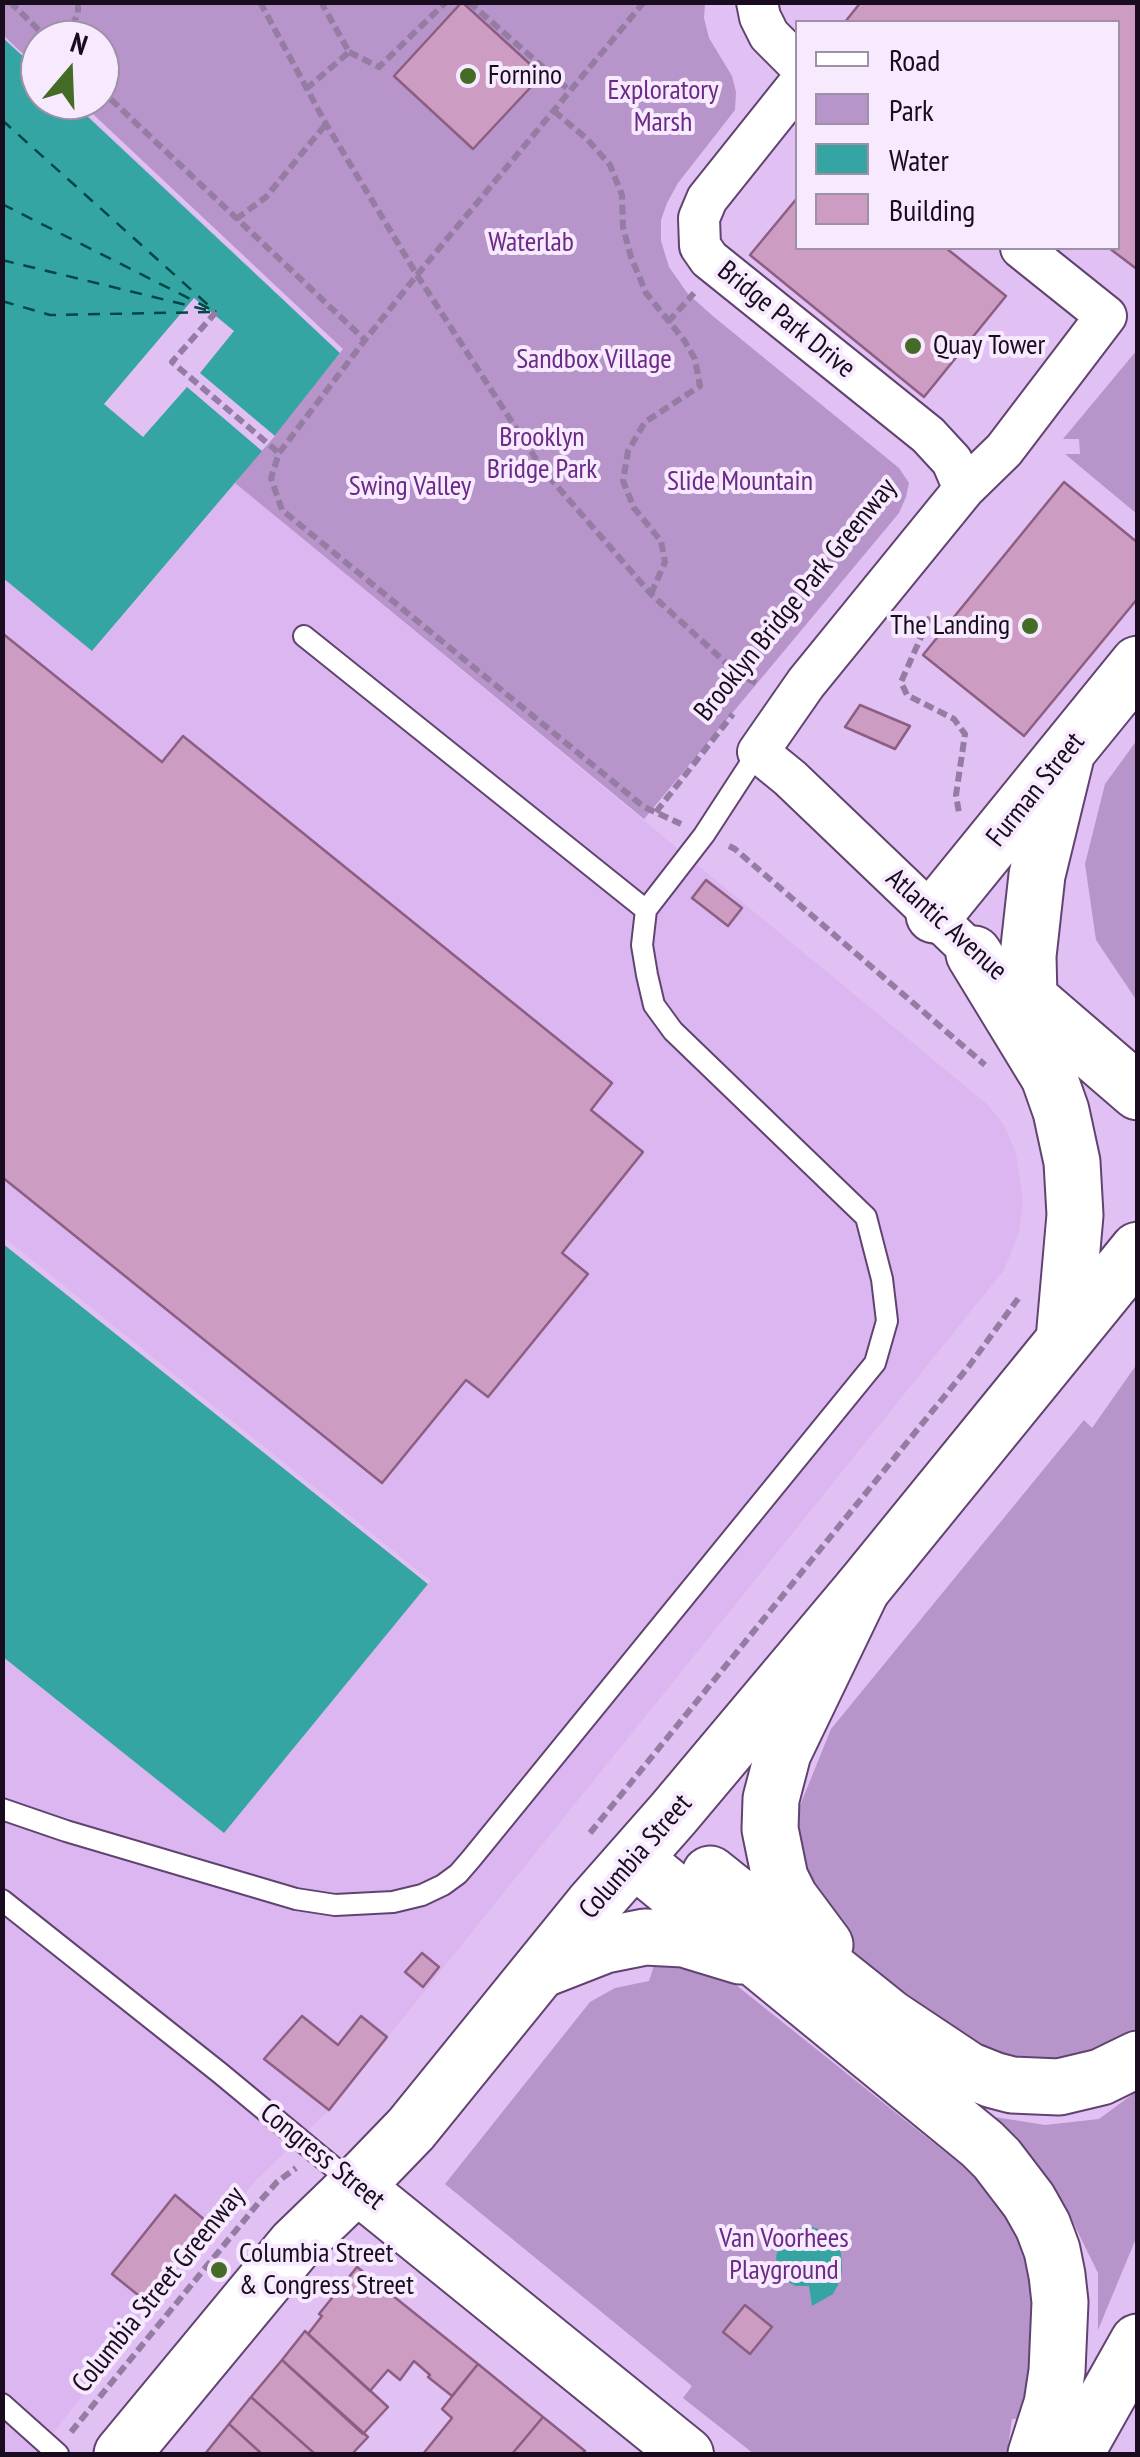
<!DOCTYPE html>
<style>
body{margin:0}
#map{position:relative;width:1140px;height:2457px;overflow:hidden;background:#e1c0f3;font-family:"PT Sans Narrow",sans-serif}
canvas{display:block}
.frame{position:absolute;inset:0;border:5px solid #180c1e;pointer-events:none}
.legend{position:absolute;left:795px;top:20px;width:325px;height:230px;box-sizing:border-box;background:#f7eaff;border:2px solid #9e91a5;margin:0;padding:12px 18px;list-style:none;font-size:30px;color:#180c1e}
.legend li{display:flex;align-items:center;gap:20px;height:50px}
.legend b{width:50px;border:2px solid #9e91a5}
.north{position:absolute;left:20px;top:20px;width:100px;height:100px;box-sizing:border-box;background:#f7eaff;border:2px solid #9e91a5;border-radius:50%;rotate:19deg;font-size:28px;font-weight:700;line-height:40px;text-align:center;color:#180c1e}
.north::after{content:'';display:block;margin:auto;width:35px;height:45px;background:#456c27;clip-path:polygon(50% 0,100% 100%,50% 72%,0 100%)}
</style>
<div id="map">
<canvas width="1140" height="2457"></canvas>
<div class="frame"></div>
<ul class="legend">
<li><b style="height:12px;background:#fff"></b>Road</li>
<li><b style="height:28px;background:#b794ca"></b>Park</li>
<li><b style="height:28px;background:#35a5a4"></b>Water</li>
<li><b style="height:28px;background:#cd9cc3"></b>Building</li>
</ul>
<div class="north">N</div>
</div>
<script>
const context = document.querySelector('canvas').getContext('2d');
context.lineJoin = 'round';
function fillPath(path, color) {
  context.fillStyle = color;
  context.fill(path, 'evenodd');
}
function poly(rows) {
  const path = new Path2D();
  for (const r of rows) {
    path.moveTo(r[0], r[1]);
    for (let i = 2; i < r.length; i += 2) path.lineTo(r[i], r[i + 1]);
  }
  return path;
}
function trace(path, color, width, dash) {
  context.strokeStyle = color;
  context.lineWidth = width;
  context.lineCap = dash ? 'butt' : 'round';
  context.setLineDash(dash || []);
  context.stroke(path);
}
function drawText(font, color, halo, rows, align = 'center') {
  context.font = font + ' "PT Sans Narrow",sans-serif';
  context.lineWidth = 8;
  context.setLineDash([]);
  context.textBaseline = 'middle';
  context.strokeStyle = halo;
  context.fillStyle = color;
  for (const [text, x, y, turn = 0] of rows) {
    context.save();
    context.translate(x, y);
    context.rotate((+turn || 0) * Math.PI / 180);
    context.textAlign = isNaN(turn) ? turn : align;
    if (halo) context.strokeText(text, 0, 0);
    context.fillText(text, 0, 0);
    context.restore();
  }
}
fillPath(poly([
 [235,483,988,1105,1004,1125,1016,1153,1023,1202,1019,1232,1004,1270,329,2110,255,2181,36,2454,2,2454,2,1657,224,1832,427,1585,3,1243,3,578,93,651]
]), '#dbb6f0');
fillPath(poly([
 [2,3,705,3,704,18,709,38,732,76,736,92,735,110,678,183,667,203,661,220,661,241,669,267,688,294,714,317,899,468,909,483,906,497,899,513,644,819,235,483,340,353,72,100,100,100,100,40,40,40,40,70,3,35],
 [1137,350,1137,514,1065,454,1080,454,1079,439,1063,439],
 [1137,740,1137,1001,1096,940,1085,864,1105,784],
 [1137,1364,1137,2040,1100,2062,1006,2062,862,1963,819,1915,790,1819,799,1808,831,1729,1084,1420,1092,1428],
 [656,1959,716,1969,1005,2200,1040,2286,1043,2360,1019,2419,1012,2419,1007,2454,754,2454,683,2398,692,2386,445,2184,590,2002,615,1988,649,1981],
 [913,2063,995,2117,1045,2125,1099,2119,1137,2091,1137,2236,1098,2330,1098,2273,1066,2208,996,2137]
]), '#b794ca');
fillPath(poly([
 [2,37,40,72,40,100,70,100,340,353,268,444,92,651,3,578],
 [2,1243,428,1584,224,1833,3,1657],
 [812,2227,825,2231,834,2239,841,2253,842,2267,841,2279,833,2294,812,2306,809,2286,796,2286,784,2280,777,2269,776,2256,780,2244,788,2234,800,2228]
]), '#35a5a4');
fillPath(poly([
 [72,100,78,100,343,349,340,353],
 [194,298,234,331,200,373,275,436,262,451,187,387,143,437,104,404],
 [2,1238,6,1239,431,1581,428,1584,3,1243]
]), '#e1c0f3');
trace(poly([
 [2,120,216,312],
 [2,204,210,309],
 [2,260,215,312],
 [2,301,50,315,210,312]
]), '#014746', 2.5, [12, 10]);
const building = poly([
 [462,2,542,75,473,149,394,76,462,2],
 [861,2,1138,2,1138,270,1109,248,1118,248,1118,22,845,22,861,2],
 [798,197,798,248,946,248,1006,296,924,397,750,255,798,197],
 [1064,482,1138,543,1138,598,1024,736,923,655,1064,482],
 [2,633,162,762,183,736,612,1083,591,1110,643,1152,562,1253,588,1274,488,1397,466,1380,382,1483,2,1177,2,633],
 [860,705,910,726,895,749,845,727,860,705],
 [706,880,742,908,728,926,692,898,706,880],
 [422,1953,439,1967,423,1987,405,1972,422,1953],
 [302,2016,338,2045,361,2016,387,2037,329,2110,264,2059,302,2016],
 [175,2195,206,2221,143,2299,112,2274,175,2195],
 [357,2267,478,2364,452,2396,428,2377,430,2375,414,2361,400,2380,388,2370,370,2391,308,2334,322,2316,319,2314,357,2267],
 [745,2305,772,2327,750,2354,723,2332,745,2305],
 [305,2331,388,2407,363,2434,282,2360,305,2331],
 [282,2360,368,2437,352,2454,315,2454,251,2397,282,2360],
 [478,2364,543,2417,512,2454,423,2454,452,2418,442,2409,478,2364],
 [251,2397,288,2430,315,2454,262,2454,229,2424,251,2397],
 [543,2417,585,2451,582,2454,512,2454,543,2417],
 [229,2424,262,2454,205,2454,229,2424]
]);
fillPath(building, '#cd9cc3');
trace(building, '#8b5e82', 2.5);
const service = poly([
 [304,636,646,910],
 [2,1809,66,1831,296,1899,335,1905,393,1902,422,1895,443,1885,458,1874,471,1859,875,1363,887,1321,882,1279,866,1217,673,1031,654,1005,647,975,642,945,646,910,704,835,758,752],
 [2,1900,220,2073,355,2185],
 [2,2404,58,2454]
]);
const minor = poly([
 [757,2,760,17,769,35,798,64],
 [798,85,707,199,699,218,700,246,709,259,928,435,952,461,964,489],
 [995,971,974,954,790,778,758,752,806,683,964,489,1004,450,1106,316,1021,248]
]);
const tertiary = poly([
 [356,2186,687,2454]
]);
const secondary = poly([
 [1067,752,1037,875,1028,956,1029,998,1138,1092],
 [934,915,1138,664],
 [974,954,1049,1077,1061,1111,1072,1162,1075,1215,1064,1340],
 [122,2454,295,2245,356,2186,411,2129,592,1906,673,1814,862,1589,1138,1250]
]);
const motorway = poly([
 [634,1859,982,2144,997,2159,1029,2201,1043,2226,1052,2250,1057,2275,1060,2302,1057,2371,1052,2404,1036,2454],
 [710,1874,890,2018,968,2070,993,2080,1012,2085,1059,2087,1101,2077,1138,2059],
 [825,1945,790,1898,780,1878,770,1829,771,1799,783,1753,862,1589],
 [541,1970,605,1945,645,1937,684,1939,740,1956],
 [1075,2454,1138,2342]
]);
trace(service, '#60436f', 24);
trace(minor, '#60436f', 44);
trace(tertiary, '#60436f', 56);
trace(secondary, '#60436f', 59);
trace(motorway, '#60436f', 59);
trace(poly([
 [10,2,49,40],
 [260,2,326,124,417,275,543,470,651,594,738,674,760,685],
 [469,2,570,91],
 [644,2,417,275,365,340,279,453,271,478,282,510,644,807,681,824],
 [66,40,78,13,78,2],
 [349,52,379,67,446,2],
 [100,89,365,340],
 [306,89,349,52,321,2],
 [554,111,587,139,610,165,622,195,623,227,631,257,646,293,684,340,695,359,700,386,645,422,628,451,623,481,634,508,661,541,665,562,651,594],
 [236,219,266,197,326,124],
 [216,312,172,362,279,453],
 [668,322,694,293],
 [930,617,901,682,907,695,954,719,965,734,956,795,959,813],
 [656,812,733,714],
 [729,846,735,849,985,1065],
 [590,1833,969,1366,1020,1296],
 [71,2432,260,2201,277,2182,296,2168]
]), '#957ca2', 6, [10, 5]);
trace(service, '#fff', 20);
trace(minor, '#fff', 40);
trace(tertiary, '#fff', 52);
trace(secondary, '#fff', 55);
trace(motorway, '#fff', 55);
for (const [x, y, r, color] of [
 [468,76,10,"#456c27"],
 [913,346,10,"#456c27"],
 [1030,626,10,"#456c27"],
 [219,2270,10,"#456c27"]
]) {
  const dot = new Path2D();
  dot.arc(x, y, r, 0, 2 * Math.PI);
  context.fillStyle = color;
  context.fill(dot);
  trace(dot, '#f7eaff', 4);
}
drawText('28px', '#180c1e', '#f7eaff', [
 ["Fornino",488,76],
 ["Quay Tower",933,346],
 ["The Landing",1010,626,"right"],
 ["Columbia Street",239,2254],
 ["& Congress Street",239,2286]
], 'left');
drawText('28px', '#6a2a86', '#f7eaff', [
 ["Exploratory",663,91],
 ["Marsh",663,123],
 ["Waterlab",531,243],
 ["Sandbox Village",594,360],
 ["Brooklyn",542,438],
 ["Bridge Park",542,470],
 ["Slide Mountain",740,482],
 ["Swing Valley",410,487],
 ["Van Voorhees",784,2239],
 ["Playground",784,2271]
]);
drawText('28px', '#180c1e', '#f7eaff', [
 ["Bridge Park Drive",786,320,39],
 ["Brooklyn Bridge Park Greenway",796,600,-51],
 ["Furman Street",1036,790,-51],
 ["Atlantic Avenue",946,925,42],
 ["Columbia Street",636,1857,-49],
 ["Congress Street",322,2157,39],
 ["Columbia Street Greenway",159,2290,-51]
]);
</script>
